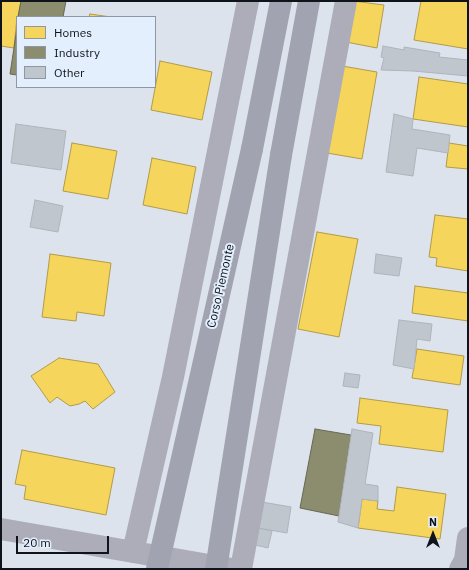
<!DOCTYPE html>
<style>
body{margin:0}
#map{position:relative;width:469px;height:570px;overflow:hidden;background:#dce3ed;font-family:"IBM Plex Sans",sans-serif}
canvas{display:block}
.frame{position:absolute;inset:0;border:2px solid #0f141a;pointer-events:none}
.legend{position:absolute;left:16px;top:16px;width:140px;height:72px;box-sizing:border-box;background:#e4effe;border:1px solid #8f97a3;margin:0;padding:5px 7px;list-style:none;font-size:12px;color:#0f141a}
.legend li{display:flex;align-items:center;gap:8px;height:20px}
.legend b{width:20px;border:1px solid #8f97a3}
.north{position:absolute;left:413px;top:514px;width:40px;height:40px;-webkit-text-stroke:3px #e4effe;paint-order:stroke;rotate:0deg;font-size:11px;font-weight:700;line-height:16px;text-align:center;color:#0f141a}
.north::after{content:'';display:block;margin:auto;width:14px;height:18px;background:#0f141a;clip-path:polygon(50% 0,100% 100%,50% 72%,0 100%)}
.scale{position:absolute;left:16px;top:536px;width:93px;height:18px;box-sizing:border-box;border:2px solid #0f141a;border-top:0;padding-left:5px;font-size:12px;line-height:14px;white-space:nowrap;color:#0f141a;-webkit-text-stroke:3px #e4effe;paint-order:stroke}
</style>
<div id="map">
<canvas width="469" height="570"></canvas>
<div class="frame"></div>
<ul class="legend">
<li><b style="height:11px;background:#f6d55c"></b>Homes</li>
<li><b style="height:11px;background:#8c8c6e"></b>Industry</li>
<li><b style="height:11px;background:#bfc6cd"></b>Other</li>
</ul>
<div class="north">N</div>
<div class="scale">20 m</div>
</div>
<script>
const context = document.querySelector('canvas').getContext('2d');
context.lineJoin = 'round';
function fillPath(path, color) {
  context.fillStyle = color;
  context.fill(path, 'evenodd');
}
function poly(rows) {
  const path = new Path2D();
  for (const r of rows) {
    path.moveTo(r[0], r[1]);
    for (let i = 2; i < r.length; i += 2) path.lineTo(r[i], r[i + 1]);
  }
  return path;
}
function trace(path, color, width, dash) {
  context.strokeStyle = color;
  context.lineWidth = width;
  context.lineCap = dash ? 'butt' : 'round';
  context.setLineDash(dash || []);
  context.stroke(path);
}
function drawText(font, color, halo, rows, align = 'center') {
  context.font = font + ' "IBM Plex Sans",sans-serif';
  context.lineWidth = 4;
  context.setLineDash([]);
  context.textBaseline = 'middle';
  context.strokeStyle = halo;
  context.fillStyle = color;
  for (const [text, x, y, turn = 0] of rows) {
    context.save();
    context.translate(x, y);
    context.rotate((+turn || 0) * Math.PI / 180);
    context.textAlign = isNaN(turn) ? turn : align;
    if (halo) context.strokeText(text, 0, 0);
    context.fillText(text, 0, 0);
    context.restore();
  }
}
const homes = poly([
 [1,1,21,1,18,17,17,17,14,48,1,46,1,1],
 [353,1,384,5,377,48,346,42,353,1],
 [421,1,468,1,468,49,414,40,421,1],
 [90,14,111,17,89,17,90,14],
 [160,61,212,72,202,120,151,110,160,61],
 [342,66,377,72,362,159,327,153,342,66],
 [419,77,468,84,468,127,413,119,419,77],
 [72,143,117,151,108,199,63,191,72,143],
 [449,143,468,146,468,169,446,167,449,143],
 [152,158,196,167,187,214,143,205,152,158],
 [435,215,468,219,468,271,436,266,437,258,429,257,435,215],
 [317,232,358,239,339,337,298,329,317,232],
 [50,254,111,263,104,316,77,312,76,321,42,317,50,254],
 [415,286,468,293,468,321,412,313,415,286],
 [417,349,464,356,460,385,412,378,417,349],
 [59,358,98,364,115,392,93,409,85,401,79,404,70,406,57,397,50,403,31,376,59,358],
 [360,398,448,410,443,452,379,444,381,426,357,423,360,398],
 [22,450,115,468,106,515,24,499,26,486,15,484,22,450],
 [397,487,446,494,440,539,358,528,362,499,378,501,377,509,394,511,397,487]
]);
fillPath(homes, '#f6d55c');
trace(homes, '#b19b48', 1);
const industry = poly([
 [21,1,66,1,63,17,18,17,21,1],
 [17,28,17,75,10,74,17,28],
 [315,429,351,435,339,516,300,508,315,429]
]);
fillPath(industry, '#8c8c6e');
trace(industry, '#666855', 1);
const building = poly([
 [383,46,404,50,404,47,440,53,439,57,468,60,468,76,413,71,381,70,384,58,381,57,383,46],
 [394,114,413,119,412,129,450,135,448,153,417,148,413,176,386,172,394,114],
 [16,124,66,131,61,170,11,163,16,124],
 [35,200,63,206,58,232,30,227,35,200],
 [376,254,402,258,399,276,374,273,376,254],
 [399,320,432,324,430,341,417,339,414,369,393,365,399,320],
 [345,373,360,375,358,388,343,386,345,373],
 [352,429,373,433,365,484,378,486,378,501,362,499,358,528,338,522,352,429],
 [262,502,291,507,287,533,258,528,262,502],
 [258,528,272,531,268,548,255,545,258,528]
]);
fillPath(building, '#bfc6cd');
trace(building, '#adb4bb', 1);
trace(poly([
 [1,529,232,569],
 [133,552,173,377,248,1],
 [241,569,346,1],
 [460,569,465,560,468,538]
]), '#acadb8', 22);
trace(poly([
 [252,149,281,1],
 [281,155,309,1]
]), '#a1a3b0', 22);
trace(poly([
 [157,569,252,149],
 [216,569,281,155]
]), '#a1a3b0', 22);
drawText('12px', '#0f141a', '#e4effe', [
 ["Corso Piemonte",221,286,-77]
]);
</script>
